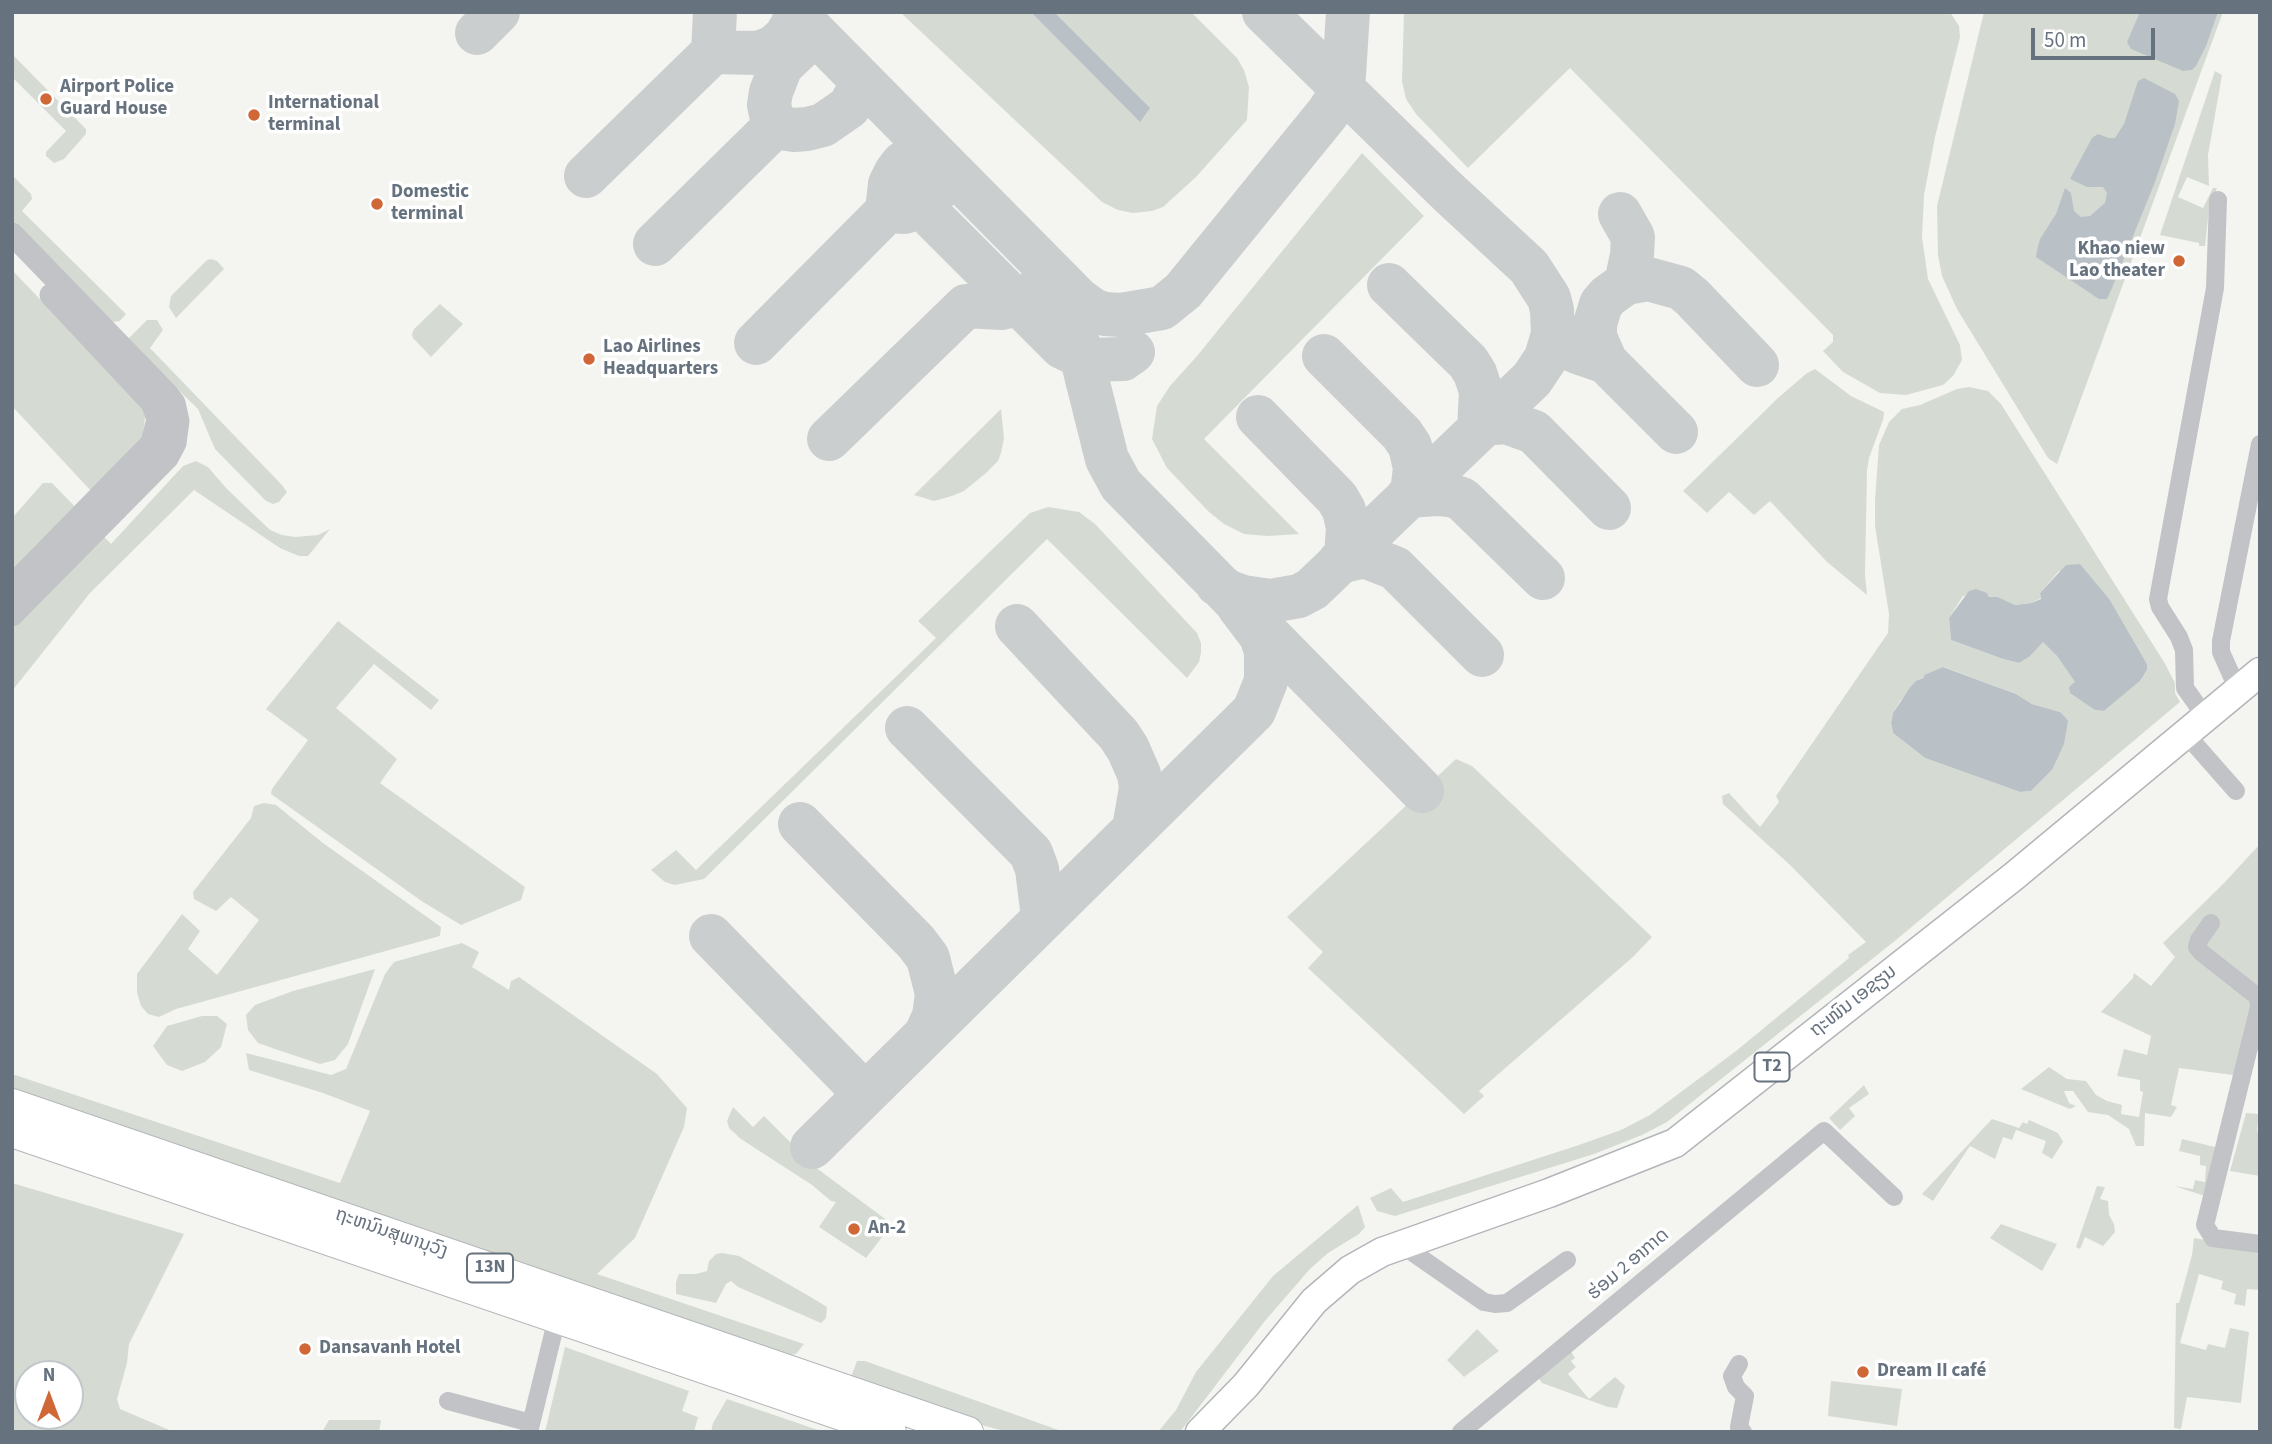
<!DOCTYPE html>
<meta charset="utf-8">
<style>
body{margin:0}
#map{position:relative;width:2272px;height:1444px;overflow:hidden;background:#f4f5f1;font-family:"Source Sans 3",sans-serif}
canvas{display:block}
.frame{position:absolute;inset:0;border:14px solid #67727f;pointer-events:none}
.north{position:absolute;left:14px;top:1360px;width:70px;height:70px;box-sizing:border-box;background:#fff;border:2px solid #c2c7cc;border-radius:50%;rotate:0deg;font-size:19px;font-weight:700;line-height:28px;text-align:center;color:#67727f}
.north::after{content:'';display:block;margin:auto;width:24px;height:32px;background:#cf6737;clip-path:polygon(50% 0,100% 100%,50% 72%,0 100%)}
.scale{position:absolute;left:2031px;top:28px;width:124px;height:32px;box-sizing:border-box;border:4px solid #67727f;border-top:0;padding-left:9px;font-size:21px;line-height:24px;white-space:nowrap;color:#67727f;-webkit-text-stroke:5px #fff;paint-order:stroke}
</style>
<div id="map">
<canvas width="2272" height="1444"></canvas>
<div class="frame"></div>
<div class="north">N</div>
<div class="scale">50 m</div>
</div>
<script>
const context = document.querySelector('canvas').getContext('2d');
context.lineJoin = 'round';
function fillPath(path, color) {
  context.fillStyle = color;
  context.fill(path, 'evenodd');
}
function poly(rows) {
  const path = new Path2D();
  for (const r of rows) {
    path.moveTo(r[0], r[1]);
    for (let i = 2; i < r.length; i += 2) path.lineTo(r[i], r[i + 1]);
  }
  return path;
}
function trace(path, color, width, dash) {
  context.strokeStyle = color;
  context.lineWidth = width;
  context.lineCap = dash ? 'butt' : 'round';
  context.setLineDash(dash || []);
  context.stroke(path);
}
function drawText(font, color, halo, rows, align = 'center') {
  context.font = font + ' "Source Sans 3","Noto Sans Lao",sans-serif';
  context.lineWidth = 7;
  context.setLineDash([]);
  context.textBaseline = 'middle';
  context.strokeStyle = halo;
  context.fillStyle = color;
  for (const [text, x, y, turn = 0] of rows) {
    context.save();
    context.translate(x, y);
    context.rotate((+turn || 0) * Math.PI / 180);
    context.textAlign = isNaN(turn) ? turn : align;
    if (halo) context.strokeText(text, 0, 0);
    context.fillText(text, 0, 0);
    context.restore();
  }
}
fillPath(poly([
 [900,12,1191,12,1237,58,1244,70,1249,87,1247,120,1196,177,1163,207,1152,211,1133,213,1118,210,1102,202],
 [1404,12,1950,12,1959,26,1960,37,1935,137,1924,195,1922,237,1928,279,1960,345,1962,360,1953,376,1943,385,1906,395,1880,393,1843,372,1823,351,1833,342,1833,335,1570,68,1468,168,1416,114,1406,99,1402,81],
 [1984,12,2223,12,2057,464,2048,458,1957,309,1942,276,1938,255,1937,206],
 [12,54,86,129,86,134,64,159,54,163,46,156,46,152,66,131,12,77],
 [2215,71,2222,75,2208,155,2209,186,2187,177,2178,197,2203,208,2213,188,2217,188,2209,209,2205,246,2199,246,2199,243,2160,235],
 [1362,153,1424,216,1204,439,1299,534,1268,536,1244,534,1224,524,1209,512,1167,468,1152,439,1157,406,1170,386,1197,356],
 [12,175,31,194,32,199,22,211,126,314,120,321,114,322,109,320,12,224],
 [211,259,217,261,224,269,176,318,169,307,171,296,207,260],
 [12,270,140,403,145,417,143,436,91,491,12,406],
 [440,304,463,324,431,357,413,338,412,334,414,329],
 [147,320,157,320,163,330,150,348,282,485,287,492,279,502,273,504,266,501,215,449,198,409,127,340],
 [1815,369,1851,396,1884,412,1883,420,1869,458,1867,471,1865,575,1867,595,1827,562,1770,501,1754,515,1729,492,1707,513,1683,491,1778,398,1807,373],
 [1969,387,1988,391,2001,404,2164,662,2175,683,2175,693,2180,702,1896,940,1667,1122,1642,1135,1594,1154,1395,1216,1377,1211,1370,1198,1391,1188,1403,1202,1579,1145,1621,1130,1650,1115,1736,1051,1849,958,1848,955,1866,942,1790,865,1723,804,1722,796,1729,793,1760,827,1779,802,1776,796,1888,633,1889,614,1875,526,1875,500,1879,445,1889,422,1902,409,1920,405,1957,389],
 [2059,571,2110,600,2147,664,2147,670,2140,681,2104,711,2095,710,2057,656,2043,641,2019,663,2003,659,1951,640,1949,618,1963,596,1987,593,1989,597,1998,597,2015,605,2031,603,2041,598,2040,593],
 [1944,667,2016,694,2032,704,2060,712,2052,770,2031,791,2020,792,1925,758,1893,733,1891,723,1893,713,1900,701,1924,678,1924,675],
 [1001,409,1004,438,1001,453,998,461,986,473,964,491,952,496,934,501,914,495],
 [196,461,208,467,227,489,270,530,282,535,295,537,318,535,330,529,308,556,299,556,280,548,194,490,90,593,12,691,12,518,43,483,52,483,111,544,183,466],
 [1048,507,1079,512,1095,524,1197,633,1201,643,1201,653,1199,662,1187,678,1047,539,704,879,675,885,665,882,651,870,676,850,696,870,936,638,918,621,1030,513],
 [338,621,439,700,431,710,374,664,336,708,397,759,380,783,525,887,521,900,461,925,423,902,271,794,272,789,308,740,266,709],
 [1456,759,1472,766,1652,937,1634,956,1479,1091,1484,1096,1464,1114,1308,968,1323,952,1287,917],
 [264,803,276,805,323,843,441,927,440,936,176,1009,159,1017,148,1014,141,1006,137,992,137,974,182,914,200,931,188,949,217,975,259,920,231,897,216,911,194,899,193,892,251,818,254,806],
 [2260,844,2260,1032,2249,1077,2179,1068,2171,1105,2177,1107,2171,1117,2145,1113,2144,1146,2136,1146,2129,1129,2108,1115,2088,1112,2073,1091,2064,1091,2069,1103,2076,1106,2070,1109,2021,1089,2049,1067,2067,1079,2086,1081,2096,1095,2107,1101,2122,1105,2121,1114,2139,1117,2143,1092,2140,1091,2140,1080,2117,1076,2124,1049,2147,1055,2151,1036,2101,1012,2133,978,2134,973,2151,986,2175,957,2163,943,2224,883],
 [462,943,479,952,472,967,509,990,511,981,519,977,657,1074,687,1108,684,1127,635,1238,597,1274,804,1344,796,1354,790,1355,12,1089,12,1074,340,1183,370,1111,323,1093,249,1070,246,1053,331,1075,346,1069,385,974,394,962],
 [375,969,348,1044,335,1060,320,1064,278,1050,258,1043,248,1030,246,1015,255,1005,293,991],
 [202,1016,217,1016,227,1024,221,1047,205,1062,182,1071,167,1065,153,1046,167,1026],
 [1864,1085,1869,1094,1849,1108,1855,1116,1840,1130,1829,1118],
 [733,1107,753,1127,764,1116,815,1167,892,1224,866,1258,819,1227,836,1202,831,1201,812,1185,741,1139,729,1128,727,1121],
 [2246,1113,2259,1114,2257,1131,2260,1132,2260,1176,2230,1171],
 [1992,1119,2019,1128,2023,1122,2027,1124,2029,1120,2058,1133,2063,1142,2052,1159,2042,1153,2046,1141,2016,1130,2012,1140,2003,1137,1995,1159,1970,1146,1933,1201,1922,1194],
 [2182,1139,2219,1148,2208,1197,2174,1186,2193,1189,2195,1180,2205,1182,2206,1166,2200,1165,2200,1156,2179,1151],
 [12,1183,184,1234,129,1344,127,1363,117,1399,120,1409,174,1432,12,1432],
 [28,1374,70,1374,70,1416,28,1416],
 [2097,1186,2105,1187,2100,1199,2108,1201,2109,1215,2114,1224,2115,1232,2103,1246,2085,1237,2080,1249,2076,1247],
 [1358,1205,1365,1227,1359,1234,1328,1253,1310,1269,1264,1322,1180,1432,1158,1432,1176,1410,1196,1372,1273,1276],
 [2001,1224,2057,1244,2042,1271,1990,1238],
 [2194,1238,2260,1249,2260,1290,2247,1289,2245,1306,2234,1304,2236,1294,2221,1289,2223,1281,2199,1274,2180,1343,2206,1350,2208,1344,2225,1348,2230,1328,2249,1332,2241,1403,2187,1397,2181,1429,2174,1428,2176,1303,2179,1303,2192,1255],
 [722,1253,739,1256,809,1296,827,1307,826,1318,821,1323,738,1287,731,1281,726,1284,716,1303,676,1294,676,1282,679,1274,696,1274,707,1271,709,1261,716,1254],
 [1477,1329,1499,1351,1464,1377,1447,1360],
 [565,1347,689,1391,682,1411,698,1417,694,1432,545,1432],
 [1569,1348,1575,1358,1571,1361,1576,1367,1568,1374,1589,1399,1615,1377,1625,1386,1617,1408,1608,1407,1542,1383,1536,1375],
 [857,1361,865,1361,1064,1432,1008,1432,985,1426,851,1377],
 [1831,1381,1902,1389,1897,1426,1828,1416],
 [727,1399,824,1432,711,1432,713,1423],
 [329,1420,381,1420,379,1432,322,1432]
]), '#d5dbd3');
fillPath(poly([
 [1031,12,1054,12,1150,108,1140,122],
 [2140,12,2218,12,2206,46,2196,66,2192,70,2183,71,2131,49,2127,42],
 [2144,78,2175,94,2179,101,2175,124,2155,182,2112,288,2107,299,2099,299,2036,257,2038,246,2040,239,2056,214,2065,188,2071,193,2074,211,2081,217,2090,216,2105,203,2107,193,2103,187,2087,187,2070,179,2092,138,2098,134,2109,138,2115,138,2124,124,2138,81],
 [2080,564,2110,600,2147,664,2147,670,2140,681,2104,711,2095,710,2070,693,2069,687,2075,682,2057,656,2043,642,2030,656,2019,663,2003,659,1951,640,1949,618,1969,591,1976,589,1987,593,1989,597,1998,597,2015,605,2031,603,2041,599,2040,593,2066,565],
 [1943,667,2016,694,2032,704,2060,712,2065,717,2068,721,2064,744,2052,770,2031,791,2020,792,1925,758,1893,733,1891,723,1893,713,1911,686,1916,681,1924,678,1924,675]
]), '#b9c1c6');
trace(poly([
 [794,12,1079,300,1093,310,1105,314,1121,315,1162,308,1183,291,1327,114,1335,102,1344,75,1348,12],
 [477,33,498,12],
 [713,52,715,12],
 [774,127,769,105,771,92,781,66,803,45,815,40],
 [586,176,713,52,758,53,774,47,785,37,798,16],
 [921,206,1062,347,1090,360,1123,359,1133,352],
 [887,211,890,184,896,172,903,163,930,150],
 [1620,214,1633,237,1632,255,1626,283],
 [655,244,774,127,794,130,807,129,823,125,849,107,863,83],
 [1054,282,1072,319,1107,459,1121,485,1422,791],
 [1389,285,1468,362,1475,373,1481,391,1479,429],
 [756,343,887,211,905,212,921,206,941,186],
 [1577,352,1606,362,1676,432],
 [1324,356,1402,434,1410,446,1415,468,1412,493],
 [1606,362,1595,337,1595,324,1601,304,1608,296,1626,283,1648,279,1681,288,1692,297,1757,365],
 [1258,417,1337,498,1344,510,1348,528,1346,556],
 [1483,424,1506,422,1534,432,1609,508],
 [829,439,966,306,1002,308,1018,304,1037,290,1049,271],
 [1408,496,1437,494,1450,495,1462,499,1543,578],
 [1339,562,1364,556,1395,568,1482,655],
 [1217,584,1229,592,1243,597,1271,601,1299,596,1312,589,1532,379,1546,358,1553,334,1552,310,1549,298,1529,267,1448,192,1264,12],
 [1017,626,1119,735,1128,749,1139,774,1141,788,1134,828],
 [907,728,1031,853,1037,869,1043,917],
 [800,824,916,942,928,958,937,994,934,1016,926,1034],
 [711,936,865,1094],
 [812,1147,1254,711,1266,681,1266,651,1261,636,1239,607]
]), '#cbcece', 44);
const primary = poly([
 [1200,1432,1246,1385,1314,1301,1350,1270,1382,1252,1549,1193,1675,1143,2013,877,2260,672]
]);
const trunk = poly([
 [12,1104,968,1432],
 [12,1132,891,1432]
]);
trace(primary, '#b2b5b9', 31);
trace(trunk, '#b3b6b9', 32);
trace(poly([
 [2238,690,2221,652,2221,641,2260,444],
 [2205,716,2185,688,2184,650,2179,637,2160,607,2158,599,2215,288,2218,200],
 [2185,733,2236,791],
 [2211,923,2199,940,2197,947,2202,953,2258,997,2259,1007,2205,1225,2213,1238,2260,1244],
 [1402,1245,1484,1302,1495,1304,1507,1303,1567,1260],
 [1739,1364,1732,1376,1736,1387,1745,1396,1739,1427,1743,1432],
 [448,1401,531,1423],
 [529,1432,557,1318],
 [1461,1432,1824,1131,1894,1197]
]), '#c1c3c6', 18);
trace(poly([
 [12,234,167,394,174,403,178,421,175,443,167,458,12,615],
 [12,586,152,443,158,419,152,403,51,295]
]), '#c1c3c6', 23);
trace(primary, '#fff', 28);
trace(trunk, '#fff', 30);
for (const [x, y, r, color] of [
 [46,99,7,"#cf6737"],
 [254,115,7,"#cf6737"],
 [377,204,7,"#cf6737"],
 [2179,261,7,"#cf6737"],
 [589,359,7,"#cf6737"],
 [854,1229,7,"#cf6737"],
 [305,1349,7,"#cf6737"],
 [1863,1372,7,"#cf6737"]
]) {
  const dot = new Path2D();
  dot.arc(x, y, r, 0, 2 * Math.PI);
  context.fillStyle = color;
  context.fill(dot);
  trace(dot, '#fff', 2.5);
}
for (const [x, y, w] of [
 [1772,1067,35],
 [490,1268,46]
]) {
  const box = new Path2D();
  box.roundRect(x - w / 2, y - 14.5, w, 29, 5);
  context.fillStyle = '#fff';
  context.fill(box);
  trace(box, '#67727f', 2);
}
drawText('bold 18px', '#67727f', null, [
 ["T2",1772,1067],
 ["13N",490,1268]
]);
drawText('bold 19px', '#67727f', '#fff', [
 ["Airport Police",60,88],
 ["Guard House",60,110],
 ["International",268,104],
 ["terminal",268,126],
 ["Domestic",391,193],
 ["terminal",391,215],
 ["Khao niew",2165,250,"right"],
 ["Lao theater",2165,272,"right"],
 ["Lao Airlines",603,348],
 ["Headquarters",603,370],
 ["An-2",868,1229],
 ["Dansavanh Hotel",319,1349],
 ["Dream II café",1877,1372]
], 'left');
drawText('19px', '#67727f', '#fff', [
 ["ຖະໜົນ ເອຊຽນ",1854,1002,-38],
 ["ຖະຫນົນສຸພານຸວົງ",391,1234,19],
 ["ຮ່ອມ 2 ອາກາດ",1629,1265,-40]
]);
</script>
